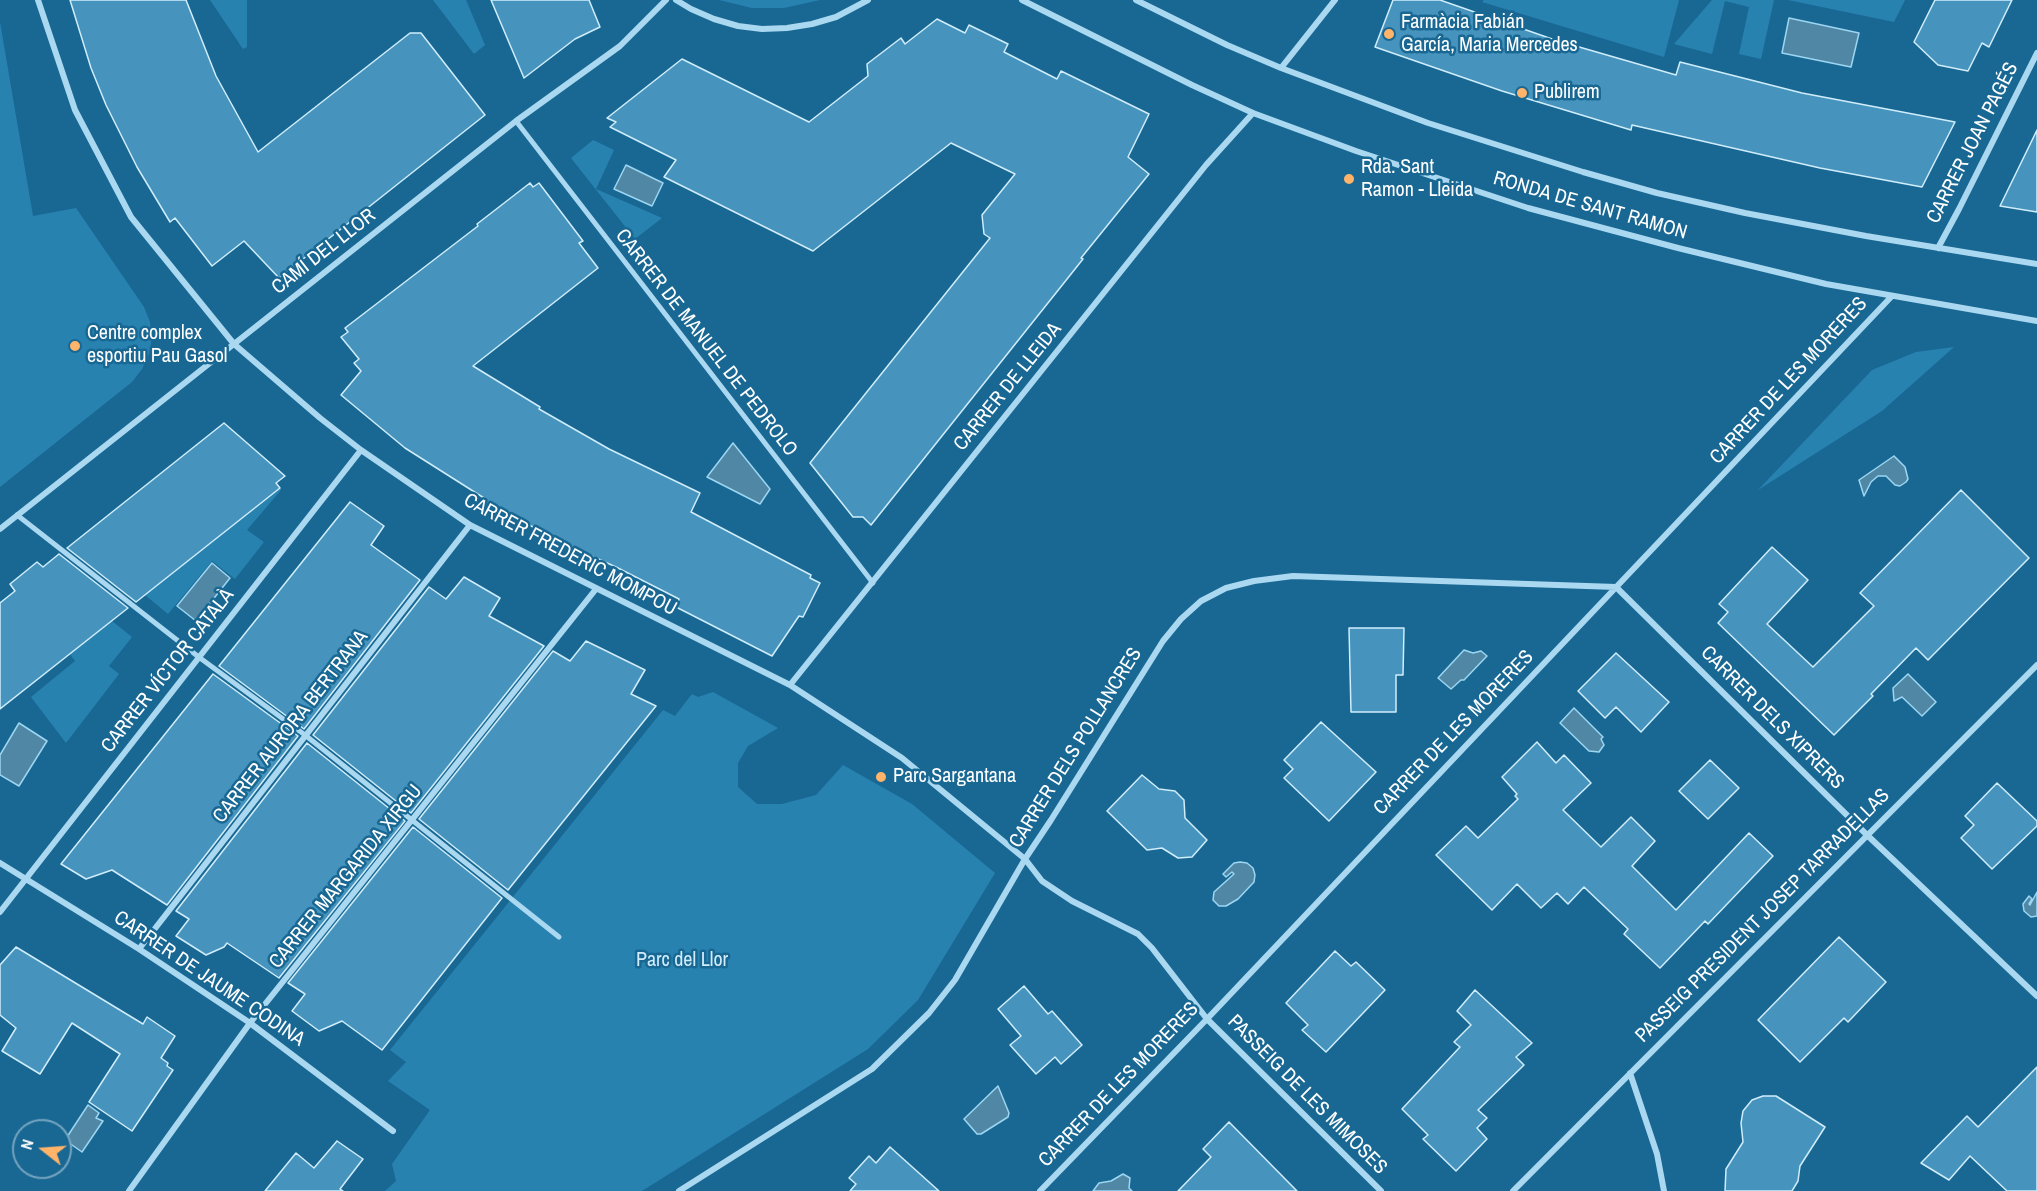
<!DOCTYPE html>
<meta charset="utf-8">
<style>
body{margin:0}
#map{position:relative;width:2037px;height:1191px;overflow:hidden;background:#196894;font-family:"Archivo Narrow",sans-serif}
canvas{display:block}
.north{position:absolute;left:12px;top:1119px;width:60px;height:60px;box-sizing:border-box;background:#196894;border:2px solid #75a4bf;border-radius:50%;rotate:287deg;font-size:16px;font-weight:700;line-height:24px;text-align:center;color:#fff}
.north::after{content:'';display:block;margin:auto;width:21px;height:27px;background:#ffb469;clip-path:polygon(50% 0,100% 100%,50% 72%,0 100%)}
</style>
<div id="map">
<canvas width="2037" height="1191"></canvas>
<div class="north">N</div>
</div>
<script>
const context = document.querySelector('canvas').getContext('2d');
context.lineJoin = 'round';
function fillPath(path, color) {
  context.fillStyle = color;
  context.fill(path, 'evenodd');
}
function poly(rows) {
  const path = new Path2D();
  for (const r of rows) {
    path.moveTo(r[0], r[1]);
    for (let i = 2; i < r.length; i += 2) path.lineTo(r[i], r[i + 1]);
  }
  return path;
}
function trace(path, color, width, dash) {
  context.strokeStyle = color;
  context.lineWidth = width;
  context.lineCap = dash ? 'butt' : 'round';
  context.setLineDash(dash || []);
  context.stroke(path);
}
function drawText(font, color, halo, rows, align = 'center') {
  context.font = font + ' "Archivo Narrow",sans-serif';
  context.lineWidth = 5;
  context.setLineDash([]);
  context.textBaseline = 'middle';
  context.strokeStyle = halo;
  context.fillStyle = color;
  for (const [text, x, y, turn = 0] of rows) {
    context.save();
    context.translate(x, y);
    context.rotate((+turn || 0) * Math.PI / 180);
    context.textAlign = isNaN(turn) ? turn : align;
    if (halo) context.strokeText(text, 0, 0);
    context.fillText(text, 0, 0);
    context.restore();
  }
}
fillPath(poly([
 [210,0,247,0,247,47,243,49],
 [433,0,466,0,485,45,474,54],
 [719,0,820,0,784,8,752,8],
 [1484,0,1679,0,1664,57,1482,2],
 [1712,0,1774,0,1761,59,1739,54,1749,7,1725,1,1712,54,1674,44],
 [1788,0,1905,0,1894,22],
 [0,22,33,216,76,208,144,307,150,322,152,338,149,354,142,369,132,382,0,487],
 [593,140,614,150,596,189,662,218,635,239,571,158],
 [1954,347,1882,411,1758,490,1872,370,1916,352],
 [280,488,281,490,247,530,264,542,235,579,212,561,168,614,145,595],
 [112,621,132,637,109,666,119,674,66,743,31,697,75,661,70,654],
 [713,692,778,728,748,746,738,763,738,787,757,804,782,804,816,795,843,765,912,804,995,873,918,1000,868,1049,642,1191,385,1191,396,1181,392,1164,430,1110,388,1081,406,1062,390,1050,663,710,675,716,692,694,698,697]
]), '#2882b0');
const water = poly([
 [1789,18,1859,33,1851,67,1782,53,1789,18],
 [626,165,663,183,652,206,614,189,626,165],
 [733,443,770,489,760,504,707,477,733,443],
 [1894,456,1905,467,1908,479,1906,482,1900,486,1895,485,1886,476,1878,476,1871,482,1864,496,1859,480,1894,456],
 [212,563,230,578,196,621,177,606,212,563],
 [1464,650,1473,653,1481,651,1487,656,1464,680,1461,680,1451,689,1438,678,1464,650],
 [1908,674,1936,702,1922,716,1902,697,1894,701,1893,688,1908,674],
 [1574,708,1603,737,1601,739,1604,745,1599,752,1589,751,1560,723,1574,708],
 [19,723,47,741,19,786,0,775,0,755,19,723],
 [1240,862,1247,863,1253,868,1255,875,1254,882,1238,899,1226,906,1219,906,1213,900,1214,892,1234,874,1232,872,1226,877,1223,874,1234,863,1240,862],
 [2037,892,2037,916,2031,917,2024,911,2023,904,2029,896,2032,899,2029,904,2030,905,2037,892],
 [998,1086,1009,1113,1008,1117,981,1134,977,1134,964,1119,998,1086],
 [88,1105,99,1113,96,1118,103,1121,82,1152,65,1140,88,1105],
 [1123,1174,1130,1178,1129,1188,1132,1191,1093,1191,1099,1183,1111,1181,1123,1174]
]);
fillPath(water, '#5087a4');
trace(water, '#9cd6f2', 1.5);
const building = poly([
 [70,0,186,0,216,76,258,152,410,33,421,33,485,115,279,278,244,241,212,266,175,218,170,222,137,167,106,105,91,68,70,0],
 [491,0,589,0,600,27,575,39,524,78,491,0],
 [1393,0,1440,0,1555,40,1676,75,1680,62,1802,93,1955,122,1922,187,1820,168,1632,125,1631,130,1502,91,1375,47,1393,0],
 [1935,0,2012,0,1989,47,1982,43,1968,71,1938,65,1914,42,1935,0],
 [937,19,965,33,969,25,1008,44,1004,52,1057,79,1061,71,1149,114,1128,157,1149,174,1081,258,1083,259,871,525,863,517,853,517,810,463,990,238,984,234,982,215,1015,174,951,143,813,251,664,177,676,160,610,127,616,122,607,118,682,59,809,122,868,76,867,64,901,38,905,44,937,19],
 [2037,130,2037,212,2000,206,2037,130],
 [530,183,533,187,539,183,583,241,579,243,598,268,473,366,540,407,539,409,609,449,700,493,691,512,811,575,810,578,820,583,803,617,799,616,772,656,676,607,679,599,616,567,572,547,571,548,513,516,511,520,482,503,484,498,405,448,341,395,361,371,354,363,359,359,341,337,348,332,345,328,478,226,477,224,530,183],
 [224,423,285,476,276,483,280,488,136,602,67,548,224,423],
 [1961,490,2029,558,1928,660,1916,648,1871,694,1873,696,1834,735,1718,623,1728,612,1719,604,1772,547,1808,580,1767,624,1813,667,1874,606,1860,593,1961,490],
 [350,502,384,526,371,545,420,580,304,729,219,666,350,502],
 [59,554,128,608,0,709,0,603,15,591,10,584,37,562,43,567,59,554],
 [464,577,500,598,489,616,544,646,411,813,313,735,429,587,446,599,464,577],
 [1349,628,1404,628,1403,675,1396,675,1396,712,1351,712,1349,628],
 [586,641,645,670,631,694,656,706,508,890,419,819,553,651,570,661,586,641],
 [1616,653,1669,702,1641,732,1616,707,1605,718,1578,691,1616,653],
 [213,674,298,736,167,905,112,870,86,879,61,864,213,674],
 [1321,722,1376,772,1329,821,1284,778,1293,769,1284,760,1321,722],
 [1537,742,1556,763,1564,755,1591,783,1563,810,1601,847,1631,817,1655,841,1632,866,1676,910,1749,833,1773,856,1708,924,1705,921,1660,968,1624,934,1628,929,1584,887,1568,904,1557,893,1541,908,1517,884,1492,910,1436,855,1466,826,1478,838,1518,799,1515,796,1517,794,1502,777,1537,742],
 [307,743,405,821,279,978,227,943,224,947,206,955,176,936,189,919,176,911,307,743],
 [1710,760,1739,788,1708,819,1679,791,1710,760],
 [1142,775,1159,789,1175,791,1184,800,1185,818,1207,840,1192,857,1178,858,1162,848,1147,850,1107,811,1142,775],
 [1997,783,2037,821,2037,826,1992,869,1961,838,1974,825,1965,816,1997,783],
 [413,827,502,898,382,1050,342,1021,319,1031,292,1011,305,994,288,983,413,827],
 [1839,937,1886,982,1848,1022,1844,1018,1800,1062,1758,1020,1839,937],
 [16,947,143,1024,147,1017,175,1036,161,1058,168,1063,167,1066,173,1070,132,1131,89,1102,120,1054,72,1023,40,1074,2,1051,16,1028,0,1015,0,965,16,947],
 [1335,951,1351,966,1356,962,1385,990,1326,1052,1302,1030,1308,1025,1286,1003,1335,951],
 [1024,986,1048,1014,1052,1011,1082,1045,1061,1064,1055,1057,1036,1074,1010,1045,1021,1036,998,1009,1024,986],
 [1475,990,1532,1043,1516,1057,1524,1065,1478,1110,1487,1118,1477,1128,1487,1139,1456,1171,1423,1139,1428,1135,1402,1109,1460,1047,1454,1042,1471,1025,1457,1011,1475,990],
 [2037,1067,2037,1191,2007,1191,1970,1156,1949,1180,1921,1163,1967,1116,1978,1127,2037,1067],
 [1763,1096,1776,1096,1825,1127,1800,1166,1798,1181,1792,1191,1725,1191,1726,1169,1743,1142,1741,1123,1743,1111,1752,1100,1763,1096],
 [1229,1122,1297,1191,1178,1191,1211,1157,1203,1149,1229,1122],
 [337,1141,363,1159,340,1189,343,1191,265,1191,296,1153,314,1168,337,1141],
 [890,1147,939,1191,850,1191,856,1184,849,1178,869,1156,876,1163,890,1147]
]);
fillPath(building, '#4694bd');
trace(building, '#d0edfb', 1.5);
trace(poly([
 [516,121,873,583],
 [17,515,200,658,305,735,559,937]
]), '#aad8f0', 5);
trace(poly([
 [38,0,75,110,131,217,234,344,320,418,361,450,470,525,790,685,902,758,1025,859,1042,881,1072,901,1138,934,1152,948,1207,1019,1381,1191],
 [676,0,691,9,714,19,738,26,762,29,787,28,812,24,836,17,868,0],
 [1022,0,1192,85,1253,113,1356,151,1528,208,1678,248,1826,284,2037,321],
 [1136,0,1227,45,1281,68,1428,123,1583,172,1657,193,1745,213,1866,236,2037,264],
 [1281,68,1335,0],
 [1938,248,1959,209,2037,53],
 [0,529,516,121,620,46,666,0],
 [1616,587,1867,835,2037,996],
 [790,685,1206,165,1253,113],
 [0,863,139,949,250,1023,393,1131],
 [0,912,361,450],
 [139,949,470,525],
 [1630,1073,1657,1154,1664,1191],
 [129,1191,250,1023,596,589],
 [679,1191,872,1069,929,1013,955,980,1025,859,1051,820,1163,641,1181,619,1201,601,1226,588,1254,581,1293,576,1616,587],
 [1040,1191,1207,1019,1891,297],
 [1513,1191,2037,665]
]), '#aad8f0', 6);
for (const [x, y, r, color] of [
 [1389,34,6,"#ffb469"],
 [1522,93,6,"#ffb469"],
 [1349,179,6,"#ffb469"],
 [75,346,6,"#ffb469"],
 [881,777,6,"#ffb469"]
]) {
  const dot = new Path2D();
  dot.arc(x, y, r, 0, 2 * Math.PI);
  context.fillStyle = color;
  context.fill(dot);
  trace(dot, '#196894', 2);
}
drawText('20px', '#fff', '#196894', [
 ["Farmàcia Fabián",1401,23],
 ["García, Maria Mercedes",1401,46],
 ["Publirem",1534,93],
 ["Rda. Sant",1361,168],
 ["Ramon - Lleida",1361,191],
 ["Centre complex",87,334],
 ["esportiu Pau Gasol",87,357],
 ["Parc Sargantana",893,777]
], 'left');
drawText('20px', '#fff', '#196894', [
 ["CARRER JOAN PAGÉS",1973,143,-63],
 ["RONDA DE SANT RAMON",1590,206,16],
 ["CAMÍ DEL LLOR",324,252,-38],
 ["CARRER DE MANUEL DE PEDROLO",706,343,52],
 ["CARRER DE LES MORERES",1789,381,-47],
 ["CARRER DE LLEIDA",1008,387,-51],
 ["CARRER FREDERIC MOMPOU",570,555,28],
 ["CARRER VÍCTOR CATALÀ",168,671,-52],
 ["CARRER DELS XIPRERS",1772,718,45],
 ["CARRER AURORA BERTRANA",291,727,-52],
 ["CARRER DE LES MORERES",1454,733,-46],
 ["CARRER DELS POLLANCRES",1076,748,-58],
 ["CARRER MARGARIDA XIRGU",346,877,-51],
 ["PASSEIG PRESIDENT JOSEP TARRADELLAS",1763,916,-45],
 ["CARRER DE JAUME CODINA",209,979,34],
 ["CARRER DE LES MORERES",1119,1085,-46],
 ["PASSEIG DE LES MIMOSES",1307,1095,45]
]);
drawText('20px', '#d0edfb', '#196894', [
 ["Parc del Llor",682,961]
]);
</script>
